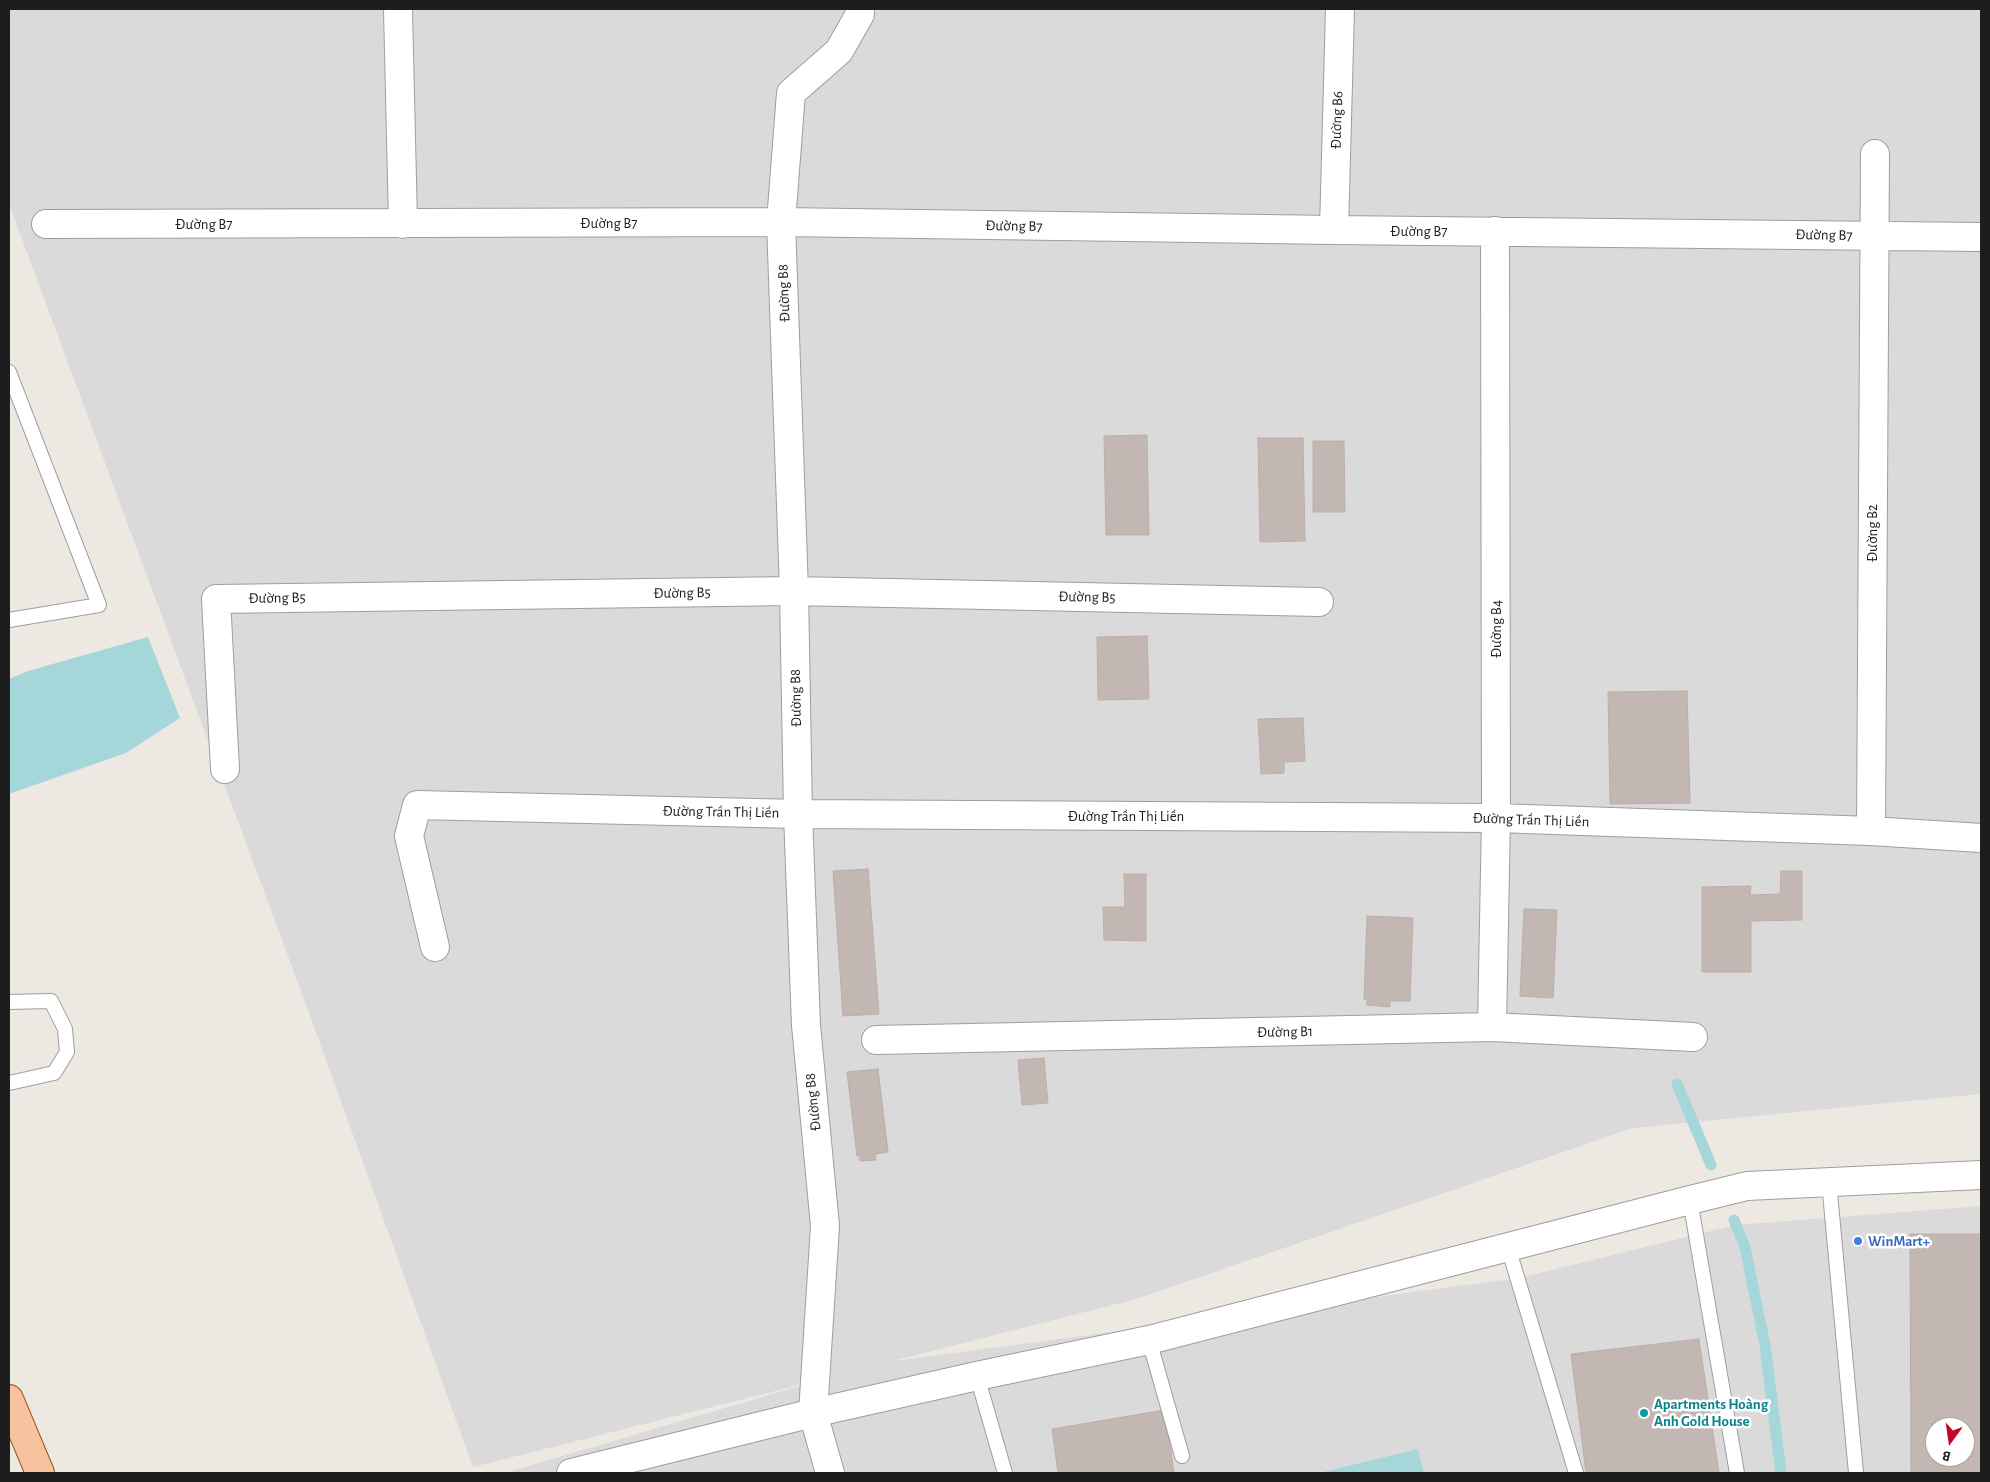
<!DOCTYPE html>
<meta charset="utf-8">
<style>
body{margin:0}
#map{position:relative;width:1990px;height:1482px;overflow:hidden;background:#eee8e3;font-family:"Alegreya Sans",sans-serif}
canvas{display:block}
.frame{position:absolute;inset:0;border:10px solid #1d1d1d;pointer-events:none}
.north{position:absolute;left:1925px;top:1417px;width:50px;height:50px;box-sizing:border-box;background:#fff;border:1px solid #a5a5a5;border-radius:50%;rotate:194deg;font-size:14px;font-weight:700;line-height:20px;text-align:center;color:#1d1d1d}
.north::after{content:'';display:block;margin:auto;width:18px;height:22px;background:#c20826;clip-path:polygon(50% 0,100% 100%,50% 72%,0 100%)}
</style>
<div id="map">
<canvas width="1990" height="1482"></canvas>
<div class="frame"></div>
<div class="north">B</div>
</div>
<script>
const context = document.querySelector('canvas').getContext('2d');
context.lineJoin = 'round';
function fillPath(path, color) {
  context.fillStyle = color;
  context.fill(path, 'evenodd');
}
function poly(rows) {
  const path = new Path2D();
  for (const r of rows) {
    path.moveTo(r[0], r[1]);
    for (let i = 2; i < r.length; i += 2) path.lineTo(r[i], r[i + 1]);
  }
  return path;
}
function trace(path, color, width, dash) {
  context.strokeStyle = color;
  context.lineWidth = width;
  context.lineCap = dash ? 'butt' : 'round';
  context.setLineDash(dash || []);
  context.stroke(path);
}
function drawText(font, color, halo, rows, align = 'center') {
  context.font = font + ' "Alegreya Sans",sans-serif';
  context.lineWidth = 5;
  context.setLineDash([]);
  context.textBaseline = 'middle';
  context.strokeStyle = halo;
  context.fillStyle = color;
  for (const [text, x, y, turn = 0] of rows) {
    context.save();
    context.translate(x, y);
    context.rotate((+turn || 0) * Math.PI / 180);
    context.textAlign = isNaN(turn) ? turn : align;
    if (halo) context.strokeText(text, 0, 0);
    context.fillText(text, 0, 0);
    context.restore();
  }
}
fillPath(poly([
 [9,9,1981,9,1981,1094,1633,1128,1136,1299,893,1361,1519,1278,1735,1225,1981,1206,1981,1473,505,1473,823,1379,473,1467,305,1002,9,204],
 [1935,1427,1965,1427,1965,1457,1935,1457]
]), '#dbdada');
fillPath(poly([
 [148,637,180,718,126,753,9,794,9,679,28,671],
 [1418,1449,1424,1473,1319,1473]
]), '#a5d7da');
trace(poly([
 [1677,1084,1711,1165],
 [1734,1220,1745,1247,1765,1345,1781,1473]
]), '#a5d7da', 11);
const building = poly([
 [1147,435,1149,535,1106,535,1104,436,1147,435],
 [1258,438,1303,438,1305,541,1260,542,1258,438],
 [1313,441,1344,441,1345,512,1313,512,1313,441],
 [1147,636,1149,699,1098,700,1097,637,1147,636],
 [1687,691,1690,803,1610,804,1608,692,1687,691],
 [1303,718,1305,761,1284,762,1284,773,1261,774,1258,719,1303,718],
 [868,869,879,1014,843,1016,833,871,868,869],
 [1781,871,1802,871,1802,920,1751,921,1751,972,1702,972,1702,887,1751,886,1750,895,1780,894,1781,871],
 [1124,874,1146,874,1146,941,1104,940,1103,907,1125,907,1124,874],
 [1524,909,1557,910,1553,998,1520,996,1524,909],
 [1367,916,1413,918,1410,1001,1390,1001,1390,1007,1367,1005,1367,999,1364,999,1367,916],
 [1044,1058,1048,1103,1022,1105,1018,1060,1044,1058],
 [878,1069,888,1152,875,1154,876,1160,860,1161,860,1156,857,1156,847,1072,878,1069],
 [1910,1234,1981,1234,1981,1473,1911,1473,1910,1234],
 [1935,1427,1965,1427,1965,1457,1935,1457,1935,1427],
 [1699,1339,1719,1473,1586,1473,1571,1354,1699,1339],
 [1165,1410,1174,1473,1058,1473,1052,1429,1165,1410]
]);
fillPath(building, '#c2b7b3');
trace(building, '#bfada6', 1);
const service = poly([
 [9,372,99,605,9,620],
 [9,1002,51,1001,65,1029,67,1052,54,1073,9,1083],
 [1829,1182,1856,1473],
 [1690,1200,1737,1473],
 [1508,1247,1576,1473],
 [1149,1340,1182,1456],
 [977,1376,1005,1473]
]);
const minor = poly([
 [398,9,403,224],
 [46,224,781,222,1334,230,1981,237],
 [1334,230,1340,9],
 [225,769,216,599,794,591,1319,602],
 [1871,831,1875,154],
 [435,947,409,836,417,805,798,814,1496,818,1871,831,1981,838],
 [1492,1027,1496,818,1495,231],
 [876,1040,1492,1027,1693,1037],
 [571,1473,813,1413,977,1376,1149,1340,1690,1200,1747,1186,1981,1175],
 [830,1473,813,1413,825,1226,806,1025,798,814,794,591,781,222,791,93,839,51,860,14,860,9]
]);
const primary = poly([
 [9,1399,40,1473]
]);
trace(service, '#9e9e9e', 16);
trace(minor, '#9e9e9e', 30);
trace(primary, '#904b06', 30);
trace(service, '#fff', 14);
trace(minor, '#fff', 28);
trace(primary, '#f8c29e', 28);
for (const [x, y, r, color] of [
 [1858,1241,5,"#3f7fe0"],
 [1644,1413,5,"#0f9aa8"]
]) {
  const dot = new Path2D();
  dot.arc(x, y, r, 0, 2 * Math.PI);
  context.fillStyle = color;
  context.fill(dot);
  trace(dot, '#fff', 2);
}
drawText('15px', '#1d1d1d', '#fff', [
 ["Đường B6",1337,120,-88],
 ["Đường B7",609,223],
 ["Đường B7",204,224],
 ["Đường B7",1014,226,1],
 ["Đường B7",1419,231],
 ["Đường B7",1824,235,1],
 ["Đường B8",784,293,-92],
 ["Đường B2",1872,533,-90],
 ["Đường B5",682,593,-1],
 ["Đường B5",1087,597,1],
 ["Đường B5",277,598,-1],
 ["Đường B4",1496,629,-90],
 ["Đường B8",796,698,-91],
 ["Đường Trần Thị Liền",721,812,1],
 ["Đường Trần Thị Liền",1126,816],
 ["Đường Trần Thị Liền",1531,820,2],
 ["Đường B1",1285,1032,-1],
 ["Đường B8",813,1102,-96]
]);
drawText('bold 15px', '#366cbe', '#fff', [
 ["WinMart+",1868,1241]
], 'left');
drawText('bold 15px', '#0d838f', '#fff', [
 ["Apartments Hoàng",1654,1404],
 ["Anh Gold House",1654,1421]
], 'left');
</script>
